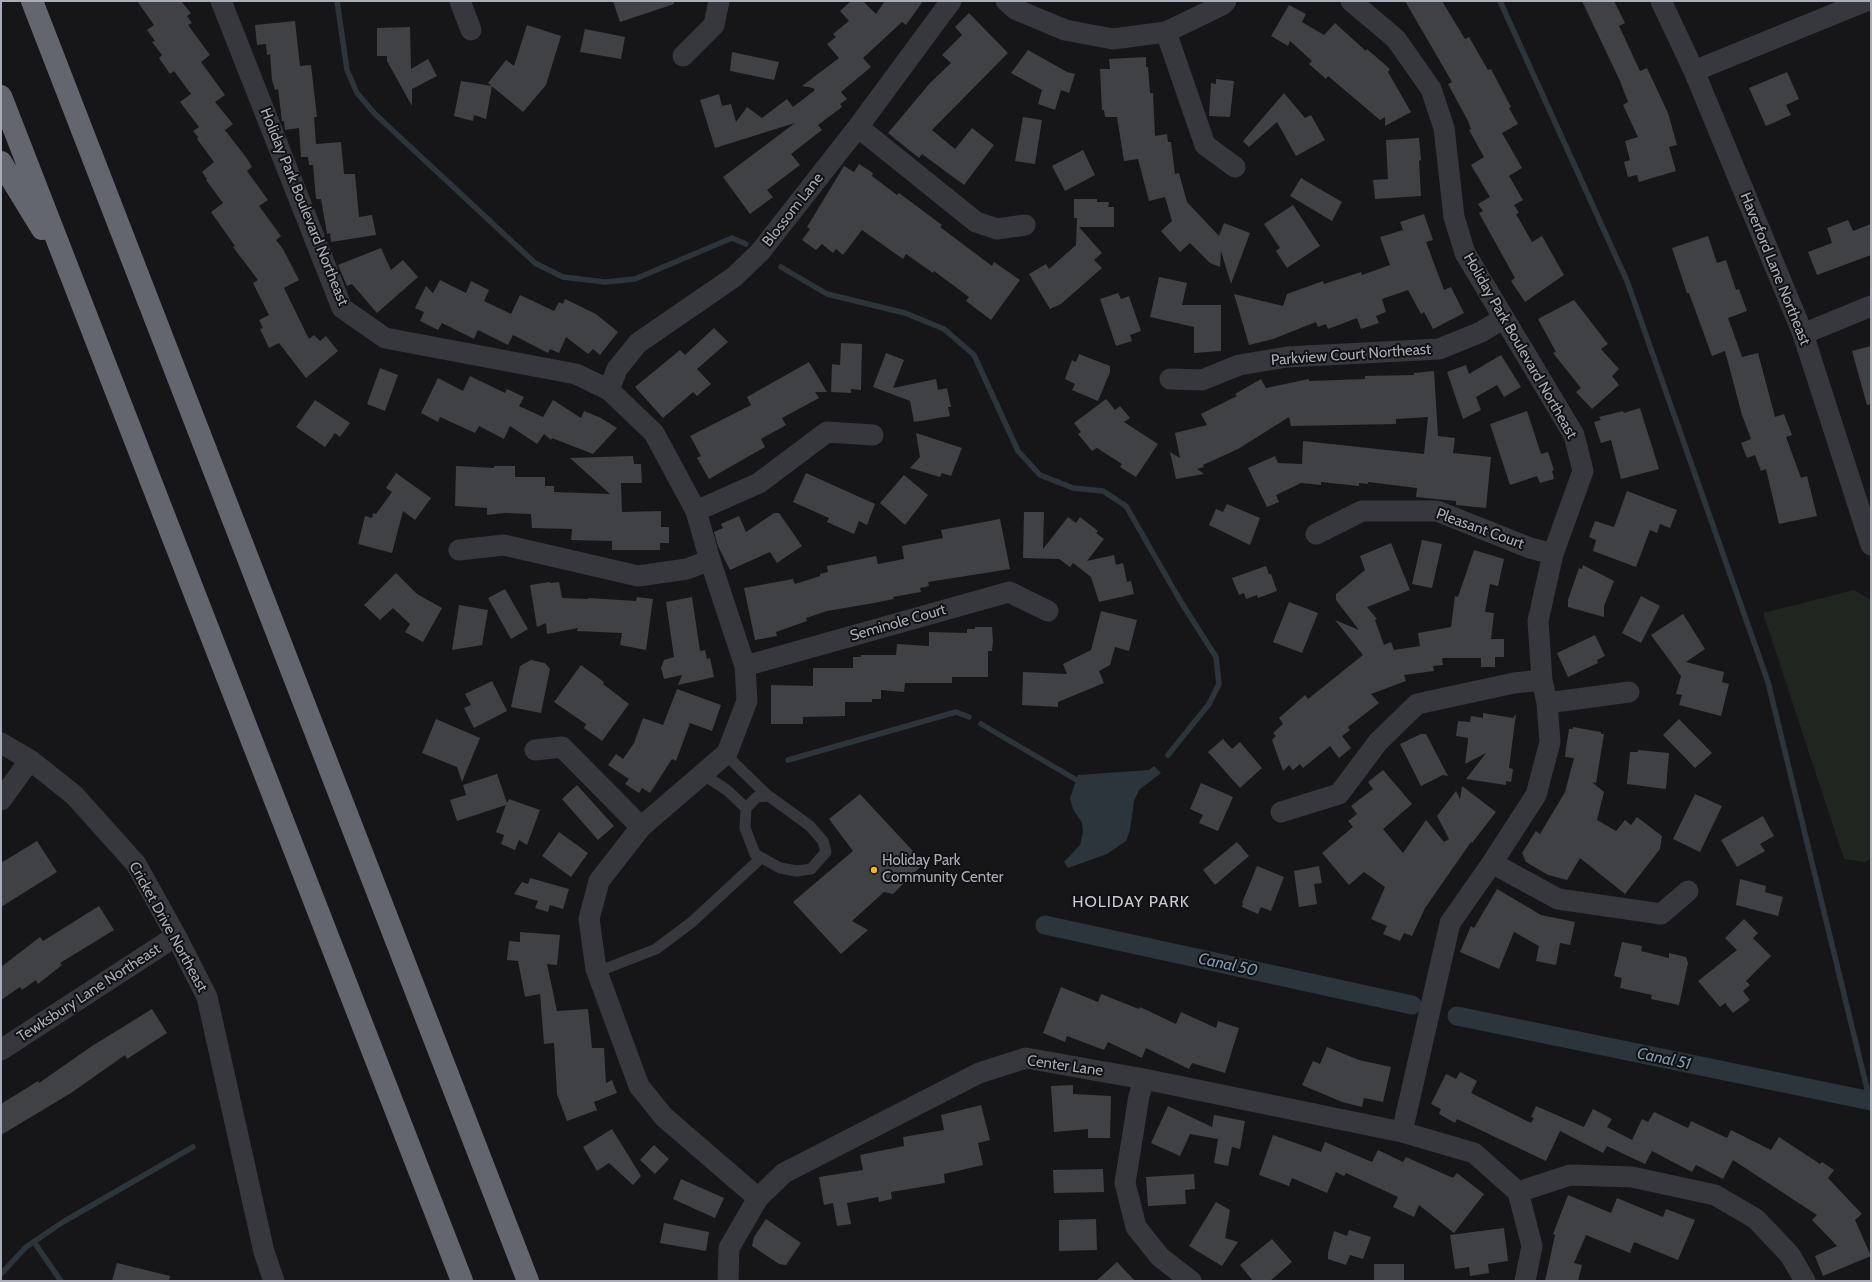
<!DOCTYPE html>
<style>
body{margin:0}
#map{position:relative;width:1872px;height:1282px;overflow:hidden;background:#161618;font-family:Cabin,sans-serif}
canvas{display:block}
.frame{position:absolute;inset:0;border:2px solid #a8adb8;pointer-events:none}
</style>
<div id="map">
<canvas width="1872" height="1282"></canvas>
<div class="frame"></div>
</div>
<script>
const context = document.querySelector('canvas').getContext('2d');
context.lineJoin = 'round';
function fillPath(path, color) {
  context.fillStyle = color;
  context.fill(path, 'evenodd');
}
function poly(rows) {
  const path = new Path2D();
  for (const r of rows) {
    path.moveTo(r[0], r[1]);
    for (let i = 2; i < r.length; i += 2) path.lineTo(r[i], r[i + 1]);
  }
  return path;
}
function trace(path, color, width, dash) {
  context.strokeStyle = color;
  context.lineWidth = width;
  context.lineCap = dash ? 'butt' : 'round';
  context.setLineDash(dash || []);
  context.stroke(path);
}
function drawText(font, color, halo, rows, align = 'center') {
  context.font = font + ' Cabin,sans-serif';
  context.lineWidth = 4;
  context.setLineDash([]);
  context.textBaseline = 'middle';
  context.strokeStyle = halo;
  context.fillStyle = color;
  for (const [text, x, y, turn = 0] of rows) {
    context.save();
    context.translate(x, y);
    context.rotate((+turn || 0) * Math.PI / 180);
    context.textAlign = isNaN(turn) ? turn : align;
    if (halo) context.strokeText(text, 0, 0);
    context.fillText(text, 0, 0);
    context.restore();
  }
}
fillPath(poly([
 [1854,590,1871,600,1871,859,1864,862,1844,859,1763,613]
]), '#1e261f');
fillPath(poly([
 [1154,766,1161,773,1139,790,1134,801,1130,830,1126,841,1107,854,1068,868,1064,862,1080,845,1083,832,1082,823,1073,809,1070,798,1078,775,1149,770]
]), '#2c353c');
trace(poly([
 [337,1,347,70,357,93,375,114,535,263,563,277,605,282,635,279,732,238,746,244],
 [1500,1,1627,281,1768,682,1871,1105],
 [781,267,827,294,905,313,944,329,974,355,1018,451,1040,475,1073,488,1103,491,1126,506,1181,602,1216,657,1219,684,1209,704,1168,755],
 [981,724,1075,779],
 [788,760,956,712,969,717],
 [34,1242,61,1281],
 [1,1274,26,1247,63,1222,193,1147]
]), '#2c353c', 5.5);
trace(poly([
 [1045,925,1412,1005],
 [1457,1016,1871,1101]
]), '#2c353c', 19);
fillPath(poly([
 [137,1,181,1,191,13,187,16,192,23,188,25,210,55,201,62,225,95,215,102,233,124,225,130,248,160,252,167,247,171,268,200,259,206,281,236,276,240,283,249,299,280,284,288,309,339,314,335,320,341,326,336,338,351,306,378,279,343,269,348,260,329,263,328,259,320,269,315,253,283,258,280,233,247,235,246,211,212,223,203,206,180,207,179,202,172,214,162,197,139,198,137,193,131,199,127,180,102,191,94,174,71,170,74,159,58,162,55,152,42,155,41,147,30,154,25],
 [613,1,674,1,674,4,620,22],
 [851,1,863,1,876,14,885,1,923,1,906,25,902,22,863,58,871,67,841,92,847,99,840,104,842,107,818,125,822,130,791,154,800,165,767,190,773,197,750,214,723,177,795,123,715,148,700,100,719,94,722,106,731,104,736,122,747,107,762,118,787,99,793,107,815,90,813,88,802,86,839,58,827,44,836,37,833,34,849,21,840,11],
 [1405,1,1442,1,1465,39,1469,37,1488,70,1491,69,1511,107,1509,108,1518,124,1502,133,1522,168,1509,176,1523,200,1514,205,1519,213,1516,214,1532,242,1542,236,1564,275,1525,302,1511,281,1515,278,1479,213,1483,211,1478,204,1490,197,1471,165,1484,157,1469,130,1471,129,1468,121,1448,84,1452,82],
 [1582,1,1614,1,1625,23,1619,26,1640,71,1647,68,1668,113,1677,145,1669,147,1676,171,1639,182,1637,175,1628,177,1624,162,1630,160,1625,141,1638,137,1623,105,1628,102,1620,81],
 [1289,5,1306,14,1302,22,1324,35,1335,23,1366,51,1367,49,1390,69,1388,72,1411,112,1385,126,1385,117,1380,120,1328,76,1326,79,1309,64,1312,61,1290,41,1288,46,1271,36],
 [969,13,1008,53,932,130,955,149,972,128,994,145,964,185,922,154,919,158,888,133,930,83,951,63,942,55,962,35,955,27],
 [295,21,300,66,311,65,317,117,314,117,316,144,341,142,344,174,355,174,359,217,372,215,376,235,331,242,330,233,327,234,321,199,316,199,313,165,309,165,308,157,301,157,299,128,285,130,284,121,282,121,278,89,275,90,272,80,270,54,267,55,266,44,257,45,255,25],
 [527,25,561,36,546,85,523,112,488,83,506,60,514,66],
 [410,27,411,69,428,59,437,76,412,89,412,106,387,61,387,56,377,56,377,28],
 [585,29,625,37,621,59,580,52],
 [1028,50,1067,72,1075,74,1069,93,1061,90,1055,110,1038,104,1042,90,1011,73],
 [732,52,779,62,774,80,730,71],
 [1146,57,1146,67,1148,67,1150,93,1153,93,1155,136,1167,134,1168,142,1171,142,1175,174,1179,173,1187,202,1219,236,1224,223,1250,233,1231,284,1221,251,1220,267,1210,263,1190,243,1180,252,1161,231,1172,221,1165,197,1149,201,1138,159,1124,161,1117,117,1105,117,1104,110,1102,110,1100,69,1110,69,1109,59],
 [1787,72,1799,99,1786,105,1791,115,1766,126,1749,88],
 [1216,79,1234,81,1230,117,1209,116,1211,83,1216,84],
 [461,81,492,86,486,119,474,115,473,121,454,116],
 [1284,93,1305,118,1311,115,1325,140,1296,156,1277,122,1249,147,1243,141],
 [1023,117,1042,120,1035,164,1015,161],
 [1419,138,1421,160,1419,161,1421,196,1375,199,1373,180,1388,179,1386,140],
 [1083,150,1095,175,1065,191,1052,166],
 [859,164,873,173,872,176,897,195,899,193,942,225,940,227,992,266,994,262,1020,280,991,320,966,301,969,297,934,271,933,273,906,254,903,259,862,230,843,255,836,249,833,253,822,244,816,250,802,240,810,229,807,227,844,166,854,172],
 [1301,178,1342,202,1332,221,1290,196],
 [1074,199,1097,199,1097,202,1109,202,1108,207,1114,207,1114,227,1079,227,1102,253,1094,260,1102,268,1061,304,1050,309,1029,274,1046,264,1049,269,1076,245,1077,218,1074,218],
 [1293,205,1320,246,1287,268,1276,251,1280,248,1264,224],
 [1424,214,1433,240,1426,242,1444,290,1451,287,1464,313,1433,329,1424,312,1421,314,1408,290,1382,299,1386,312,1376,316,1379,323,1361,329,1357,318,1328,329,1326,324,1318,327,1316,322,1273,339,1249,345,1234,294,1283,306,1287,294,1323,281,1324,284,1361,272,1362,275,1390,265,1380,237,1403,230,1400,222],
 [1848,220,1853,231,1871,224,1871,255,1817,275,1808,252,1832,243,1827,228],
 [1708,236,1717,263,1726,260,1736,290,1739,289,1747,311,1728,318,1742,357,1758,353,1775,417,1784,414,1792,435,1786,437,1801,478,1807,476,1817,516,1779,524,1766,469,1761,471,1755,455,1747,458,1741,443,1751,439,1742,415,1725,351,1712,356,1689,293,1687,293,1672,248],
 [381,248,391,270,403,260,418,277,377,313,352,284,347,286,338,265],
 [1159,277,1187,283,1182,305,1221,305,1221,351,1194,353,1194,327,1150,317],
 [440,280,466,293,471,281,489,290,484,301,511,314,520,295,554,311,559,302,563,304,565,299,596,314,618,332,600,355,593,349,588,354,566,337,559,353,550,349,548,353,513,335,508,345,478,330,474,339,442,323,438,330,420,321,424,312,415,308,426,286,433,293],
 [1118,293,1121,299,1129,296,1141,331,1130,335,1132,341,1116,346,1100,299],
 [1574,300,1608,344,1601,349,1619,369,1612,376,1619,385,1592,409,1576,392,1581,388,1553,353,1556,352,1538,319],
 [714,328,728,342,697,369,711,384,697,396,693,392,663,418,635,387,680,350,685,355],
 [841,343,862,344,861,390,851,389,851,393,831,392,832,364,840,365],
 [1871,346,1871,404,1867,405,1852,351],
 [886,353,904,360,893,388,936,379,938,390,947,388,951,407,948,407,950,416,914,422,910,401,873,387],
 [1079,354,1110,366,1110,372,1098,401,1072,390,1075,384,1065,379,1072,360,1076,362],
 [1501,355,1521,387,1504,397,1497,385,1476,397,1481,410,1463,419,1447,372,1466,365,1469,374],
 [809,362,827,392,815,392,819,398,782,418,786,425,761,439,765,447,709,479,697,458,701,456,690,436,751,405,747,397],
 [380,368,398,375,385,411,367,404],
 [1434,371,1438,436,1455,438,1453,453,1491,457,1486,508,1456,505,1456,501,1416,497,1417,488,1368,482,1368,484,1359,483,1359,486,1321,482,1321,485,1301,483,1276,495,1279,502,1267,507,1248,468,1275,456,1278,463,1302,464,1303,441,1424,454,1428,417,1396,419,1396,424,1291,426,1289,417,1238,449,1203,465,1204,467,1197,469,1204,474,1176,479,1170,452,1180,458,1175,433,1207,425,1201,414,1237,396,1235,394,1261,379,1266,388,1309,379,1309,381,1365,379,1365,376,1414,375,1414,373],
 [470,376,505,393,507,389,524,397,519,406,543,417,553,400,581,418,584,411,601,418,617,428,593,454,552,438,551,440,544,434,537,444,510,426,504,439,479,426,475,433,440,417,438,422,421,413,438,378,463,391],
 [1106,399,1115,410,1120,406,1130,418,1124,422,1158,444,1136,477,1120,467,1122,464,1097,448,1092,451,1078,434,1081,432,1074,423],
 [315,400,350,423,340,437,335,433,325,447,296,427],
 [1640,408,1659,469,1621,479,1611,440,1601,443,1594,422,1601,420,1599,417,1623,411,1624,413],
 [1527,411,1541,454,1548,452,1554,470,1552,471,1554,479,1540,483,1537,476,1510,485,1490,424],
 [916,433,962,448,951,476,942,473,940,477,910,468,920,457],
 [633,456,634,464,641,464,642,483,621,483,622,512,661,511,661,527,669,527,669,543,660,543,660,550,612,550,612,541,571,540,572,529,532,528,531,514,505,513,487,515,487,508,455,506,456,466,494,468,494,466,515,466,515,477,545,477,545,486,554,486,554,492,610,494,570,458],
 [396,473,431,498,415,520,403,511,392,553,358,544,365,516,372,518,373,513,376,514,392,492,386,488],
 [806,473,875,504,867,525,859,521,854,534,827,522,829,518,793,502],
 [904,475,928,495,905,525,880,503],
 [1627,491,1677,510,1670,528,1660,524,1657,533,1650,530,1636,567,1593,551,1596,540,1589,537,1595,521,1614,527],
 [1227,504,1260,518,1250,545,1209,525,1216,509,1223,512],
 [1024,512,1044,512,1043,549,1068,517,1076,523,1080,517,1098,531,1096,533,1104,539,1087,561,1114,555,1116,565,1123,563,1127,582,1131,581,1134,594,1099,602,1091,577,1073,563,1070,567,1059,559,1023,558],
 [774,513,779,513,802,546,777,563,770,552,730,570,718,546,714,532,723,528,721,524,739,516,746,532],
 [1000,519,1010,569,928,582,929,586,920,588,921,592,893,597,894,599,874,603,827,611,806,618,807,621,776,632,777,636,755,640,744,588,793,579,795,584,820,576,820,574,828,572,827,566,876,556,878,564,904,559,902,546,943,538,941,530],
 [1422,540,1442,544,1432,588,1412,584],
 [1391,543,1410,590,1367,607,1377,619,1375,620,1384,645,1391,642,1394,650,1420,646,1418,633,1451,627,1455,596,1458,597,1474,550,1504,559,1498,586,1490,584,1485,612,1494,613,1491,639,1504,639,1504,657,1495,657,1495,667,1481,667,1481,658,1442,658,1443,665,1433,666,1434,671,1404,675,1406,681,1371,694,1379,703,1348,727,1350,730,1342,736,1351,748,1339,758,1330,746,1303,768,1300,764,1293,770,1289,765,1283,771,1272,740,1276,736,1273,733,1283,724,1279,718,1305,695,1308,699,1363,655,1335,620,1359,630,1336,600,1336,594,1365,570,1360,556],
 [1583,565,1614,581,1604,606,1604,617,1568,607,1568,600,1579,568,1582,569],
 [1266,566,1269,574,1271,574,1277,591,1258,598,1257,595,1246,599,1244,593,1239,595,1232,578],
 [396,573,417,594,442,608,423,642,405,632,410,624,393,608,380,620,364,605],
 [550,582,550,583,559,582,562,598,588,599,588,598,636,601,637,597,653,599,646,650,620,645,622,633,577,631,578,628,547,634,546,623,537,627,530,585],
 [505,589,528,629,511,639,488,598],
 [1641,596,1660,606,1641,643,1622,633],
 [692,597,700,651,705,650,707,659,710,658,714,677,678,685,682,675,664,679,661,668,664,660,674,657,666,602],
 [1289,602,1318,613,1302,653,1273,642],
 [459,605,488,610,482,645,452,650],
 [1101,611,1137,620,1129,651,1115,647,1110,665,1099,671,1104,683,1058,702,1058,707,1022,705,1023,672,1067,674,1063,664,1091,650],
 [1683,614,1705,649,1686,662,1724,672,1722,682,1729,684,1721,716,1679,705,1682,695,1676,694,1681,676,1651,635],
 [975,627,992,627,993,641,992,651,988,651,988,677,952,677,952,683,905,683,904,692,881,690,881,699,872,699,872,702,845,702,845,716,803,717,803,724,771,724,771,685,813,686,813,668,853,668,853,657,861,657,861,655,896,655,897,644,929,646,929,632,967,633,967,629,975,629],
 [1595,635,1605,656,1597,660,1598,663,1568,677,1557,653],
 [531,660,545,663,550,669,541,713,511,707,520,666],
 [581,665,604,682,603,684,629,704,602,741,584,728,586,724,554,702],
 [492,681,507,711,474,728,464,708,471,705,465,694],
 [677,689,721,705,712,731,690,723,676,761,672,759,650,793,642,788,639,793,625,784,629,779,608,765,616,754,623,759,634,743,643,718,663,725],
 [1483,713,1513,718,1516,714,1509,768,1513,769,1511,782,1506,781,1506,785,1466,779,1486,753,1465,764,1468,741,1468,738,1456,736,1458,721,1470,722,1471,716,1483,718],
 [436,719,480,738,462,782,457,767,422,753],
 [1679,719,1712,753,1695,768,1663,735],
 [1573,727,1601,732,1601,734,1604,734,1596,783,1592,782,1604,792,1597,820,1616,831,1625,820,1631,825,1637,817,1662,836,1660,849,1625,894,1580,858,1567,880,1548,875,1526,862,1522,853,1536,831,1540,834,1565,792,1574,758,1565,757,1566,748,1569,729,1573,729],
 [1421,734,1426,734,1448,776,1443,775,1421,786,1400,744],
 [1223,739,1232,749,1240,742,1262,768,1240,788,1208,752],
 [1638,750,1669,753,1666,789,1627,784,1630,752,1638,752],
 [1383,770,1412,804,1383,829,1403,853,1426,820,1444,842,1449,839,1437,816,1456,791,1460,799,1462,786,1496,812,1472,843,1471,842,1425,908,1412,936,1404,933,1400,941,1383,934,1387,926,1371,919,1385,887,1364,872,1349,885,1322,853,1353,827,1348,821,1357,814,1351,806,1373,789,1368,782],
 [497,774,507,803,509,799,540,810,527,845,519,840,515,850,501,844,504,835,496,832,506,805,457,821,450,800,466,795,463,785],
 [1201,783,1233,797,1218,831,1199,823,1203,815,1190,809],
 [577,785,614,826,598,840,562,799],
 [860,794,924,863,893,894,884,892,852,921,868,930,841,954,793,902,853,851,829,819],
 [1695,794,1722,806,1700,852,1673,839],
 [1763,816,1774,836,1760,844,1765,851,1737,867,1721,840],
 [559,832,588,853,571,877,542,856],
 [37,841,57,872,1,907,1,863],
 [1237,842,1249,856,1215,885,1203,870],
 [1257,866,1284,877,1271,911,1261,907,1258,914,1242,907,1243,903,1242,903],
 [1319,866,1322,883,1314,884,1317,904,1299,907,1294,871],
 [530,878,569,889,563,909,550,905,548,912,535,908,538,901,514,894,522,882,528,884],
 [1740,879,1766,886,1765,892,1783,897,1778,916,1736,905],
 [1497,889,1541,915,1575,922,1570,945,1560,943,1556,965,1536,961,1539,946,1514,932,1499,969,1460,952,1471,926,1474,928],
 [99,906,114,930,60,963,62,965,38,984,36,980,22,990,20,987,1,1000,1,967,40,937,43,941],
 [1744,919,1758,933,1753,938,1771,956,1746,981,1750,985,1743,991,1750,1000,1733,1013,1725,1003,1720,1007,1698,981,1737,950,1725,938],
 [520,932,560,935,557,965,547,964,557,1011,588,1009,592,1048,604,1048,606,1083,612,1080,617,1093,594,1102,597,1110,567,1121,557,1094,554,1043,544,1044,540,994,525,997,518,961,507,960,509,941,520,942],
 [1622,942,1642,946,1641,951,1669,958,1669,953,1686,957,1688,963,1679,1005,1651,999,1652,995,1620,988,1622,978,1614,976],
 [1061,987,1098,1002,1101,994,1139,1009,1140,1007,1176,1024,1181,1012,1216,1028,1218,1021,1239,1028,1225,1073,1192,1063,1189,1069,1146,1048,1142,1058,1108,1042,1104,1050,1067,1036,1065,1042,1043,1033],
 [152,1009,167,1033,127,1059,125,1055,71,1093,1,1135,1,1104,38,1081,39,1083,92,1046],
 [1327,1047,1359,1060,1391,1067,1383,1102,1364,1098,1362,1107,1342,1102,1302,1085,1313,1061,1320,1064],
 [1460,1072,1477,1081,1471,1093,1531,1123,1534,1118,1531,1117,1536,1106,1584,1127,1593,1109,1612,1119,1607,1127,1632,1140,1642,1119,1648,1122,1654,1112,1688,1128,1691,1121,1727,1138,1731,1130,1771,1150,1779,1137,1820,1164,1822,1162,1834,1170,1828,1178,1862,1214,1855,1220,1871,1256,1823,1276,1815,1256,1837,1246,1812,1220,1817,1215,1733,1160,1723,1179,1696,1165,1692,1172,1652,1151,1645,1164,1607,1146,1603,1153,1560,1131,1546,1161,1457,1119,1455,1123,1439,1114,1441,1109,1431,1104,1446,1074,1456,1079],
 [1073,1085,1073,1094,1111,1096,1110,1138,1088,1138,1088,1129,1054,1132,1051,1086],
 [981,1105,990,1140,978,1143,983,1165,944,1174,945,1183,891,1192,892,1199,879,1202,878,1197,847,1203,851,1224,837,1226,833,1203,824,1205,819,1177,863,1170,860,1155,904,1146,903,1137,944,1130,941,1115],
 [1168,1106,1212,1127,1214,1115,1245,1121,1240,1149,1232,1147,1228,1166,1214,1163,1218,1139,1190,1134,1180,1156,1151,1143],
 [612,1129,641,1176,633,1185,609,1163,597,1171,583,1147],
 [1273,1135,1321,1152,1325,1142,1372,1162,1378,1150,1403,1162,1406,1157,1453,1178,1457,1173,1484,1194,1454,1233,1419,1205,1414,1217,1393,1207,1398,1197,1346,1173,1344,1176,1336,1172,1327,1193,1292,1178,1289,1186,1259,1175],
 [654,1145,669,1159,655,1174,640,1160],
 [1103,1169,1104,1192,1054,1193,1053,1170],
 [1194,1174,1195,1189,1185,1190,1186,1204,1148,1206,1146,1177],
 [681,1179,724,1198,715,1218,673,1199],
 [1568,1195,1611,1213,1617,1198,1663,1217,1666,1209,1695,1220,1678,1260,1634,1242,1630,1253,1586,1235,1574,1263,1582,1265,1578,1281,1545,1281,1555,1235,1553,1234],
 [1216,1202,1230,1210,1225,1238,1238,1242,1222,1266,1189,1246],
 [766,1219,801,1243,786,1265,779,1264,752,1246,754,1237],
 [1096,1219,1097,1250,1059,1251,1059,1220],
 [664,1223,709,1232,706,1251,660,1243],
 [1504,1228,1508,1261,1488,1264,1489,1273,1470,1276,1469,1267,1455,1269,1450,1235],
 [1349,1230,1371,1237,1363,1259,1350,1255,1346,1265,1328,1259,1328,1253,1334,1231,1347,1236],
 [1272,1239,1292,1262,1270,1281,1253,1281,1240,1265],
 [1117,1262,1135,1281,1096,1281],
 [117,1263,170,1276,169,1281,112,1281],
 [1374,1264,1404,1264,1404,1281,1374,1281]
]), '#404145');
trace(poly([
 [702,774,727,790,746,808,745,828,755,854,780,868,797,871,811,869,826,852,823,841,810,826,766,794,725,754],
 [746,808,757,797,769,796],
 [597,972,656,949,692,922,761,858]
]), '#37383d', 11);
trace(poly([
 [221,1,342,308,385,338,576,374,609,390,654,433,696,511,710,560,745,666,747,701,727,753,641,827,599,881,589,919,596,969,639,1086,664,1117,758,1198,729,1248,728,1281],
 [460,1,471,30],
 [1006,1,1015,9,1065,30,1113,39,1166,32,1222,5,1226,1],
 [1351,1,1396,39,1431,89,1444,128,1454,217,1465,253,1574,435,1583,471,1553,554,1538,621,1542,680,1547,703,1550,742,1536,795,1492,863,1450,923,1402,1132],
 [1661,1,1694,71,1803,334,1871,545],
 [1166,32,1205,145,1235,167],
 [683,56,714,25,719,1],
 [1694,71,1866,1],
 [858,127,976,222,997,229,1025,225],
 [1803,334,1871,306],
 [1170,379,1202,380,1239,365,1287,357,1439,349,1481,332,1504,318],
 [609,390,617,369,638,343,734,277,760,252,858,127,951,1],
 [696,511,759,483,827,432,873,435],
 [1316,534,1362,511,1437,511,1530,548,1553,554],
 [459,550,504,545,638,576,687,569,710,560],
 [745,666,1009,592,1048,611],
 [1547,703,1629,692],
 [1,743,30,760,74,795,136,864,176,936,207,997,264,1252,274,1281],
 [535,750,562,747,641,827],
 [1,800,30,760],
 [1281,812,1339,794,1378,742,1417,704,1514,683,1542,680],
 [1492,863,1558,899,1661,914,1688,891],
 [1,1050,176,936],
 [1144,1079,1139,1096,1125,1183,1136,1227,1160,1257,1191,1281],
 [1518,1192,1570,1175,1632,1177,1715,1195,1756,1219,1790,1255,1805,1281],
 [758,1198,784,1173,979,1073,1026,1058,1144,1079,1402,1132,1474,1153,1518,1192,1532,1246,1525,1281]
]), '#37383d', 21);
trace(poly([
 [32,1,528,1281],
 [1,96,462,1281],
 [1,162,42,229]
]), '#63666e', 22);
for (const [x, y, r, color] of [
 [874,870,4,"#f2b134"]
]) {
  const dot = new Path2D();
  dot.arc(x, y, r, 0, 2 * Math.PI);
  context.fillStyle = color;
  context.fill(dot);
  trace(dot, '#111113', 1.5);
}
drawText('15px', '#a8adb8', '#111113', [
 ["Holiday Park Boulevard Northeast",304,207,68],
 ["Blossom Lane",793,210,-52],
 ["Haverford Lane Northeast",1775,269,68],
 ["Holiday Park Boulevard Northeast",1520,346,60],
 ["Parkview Court Northeast",1351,355,-4],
 ["Pleasant Court",1480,529,20],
 ["Seminole Court",898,623,-16],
 ["Cricket Drive Northeast",168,927,61],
 ["Tewksbury Lane Northeast",89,993,-33],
 ["Center Lane",1065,1066,8]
]);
drawText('15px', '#a8adb8', '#111113', [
 ["Holiday Park",882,861],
 ["Community Center",882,878]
], 'left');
context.letterSpacing = '1px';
drawText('16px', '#c9ccd4', '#111113', [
 ["HOLIDAY PARK",1131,902]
]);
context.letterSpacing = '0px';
drawText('italic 16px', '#7f9bb3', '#111113', [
 ["Canal 50",1228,965,12],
 ["Canal 51",1664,1059,12]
]);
</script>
